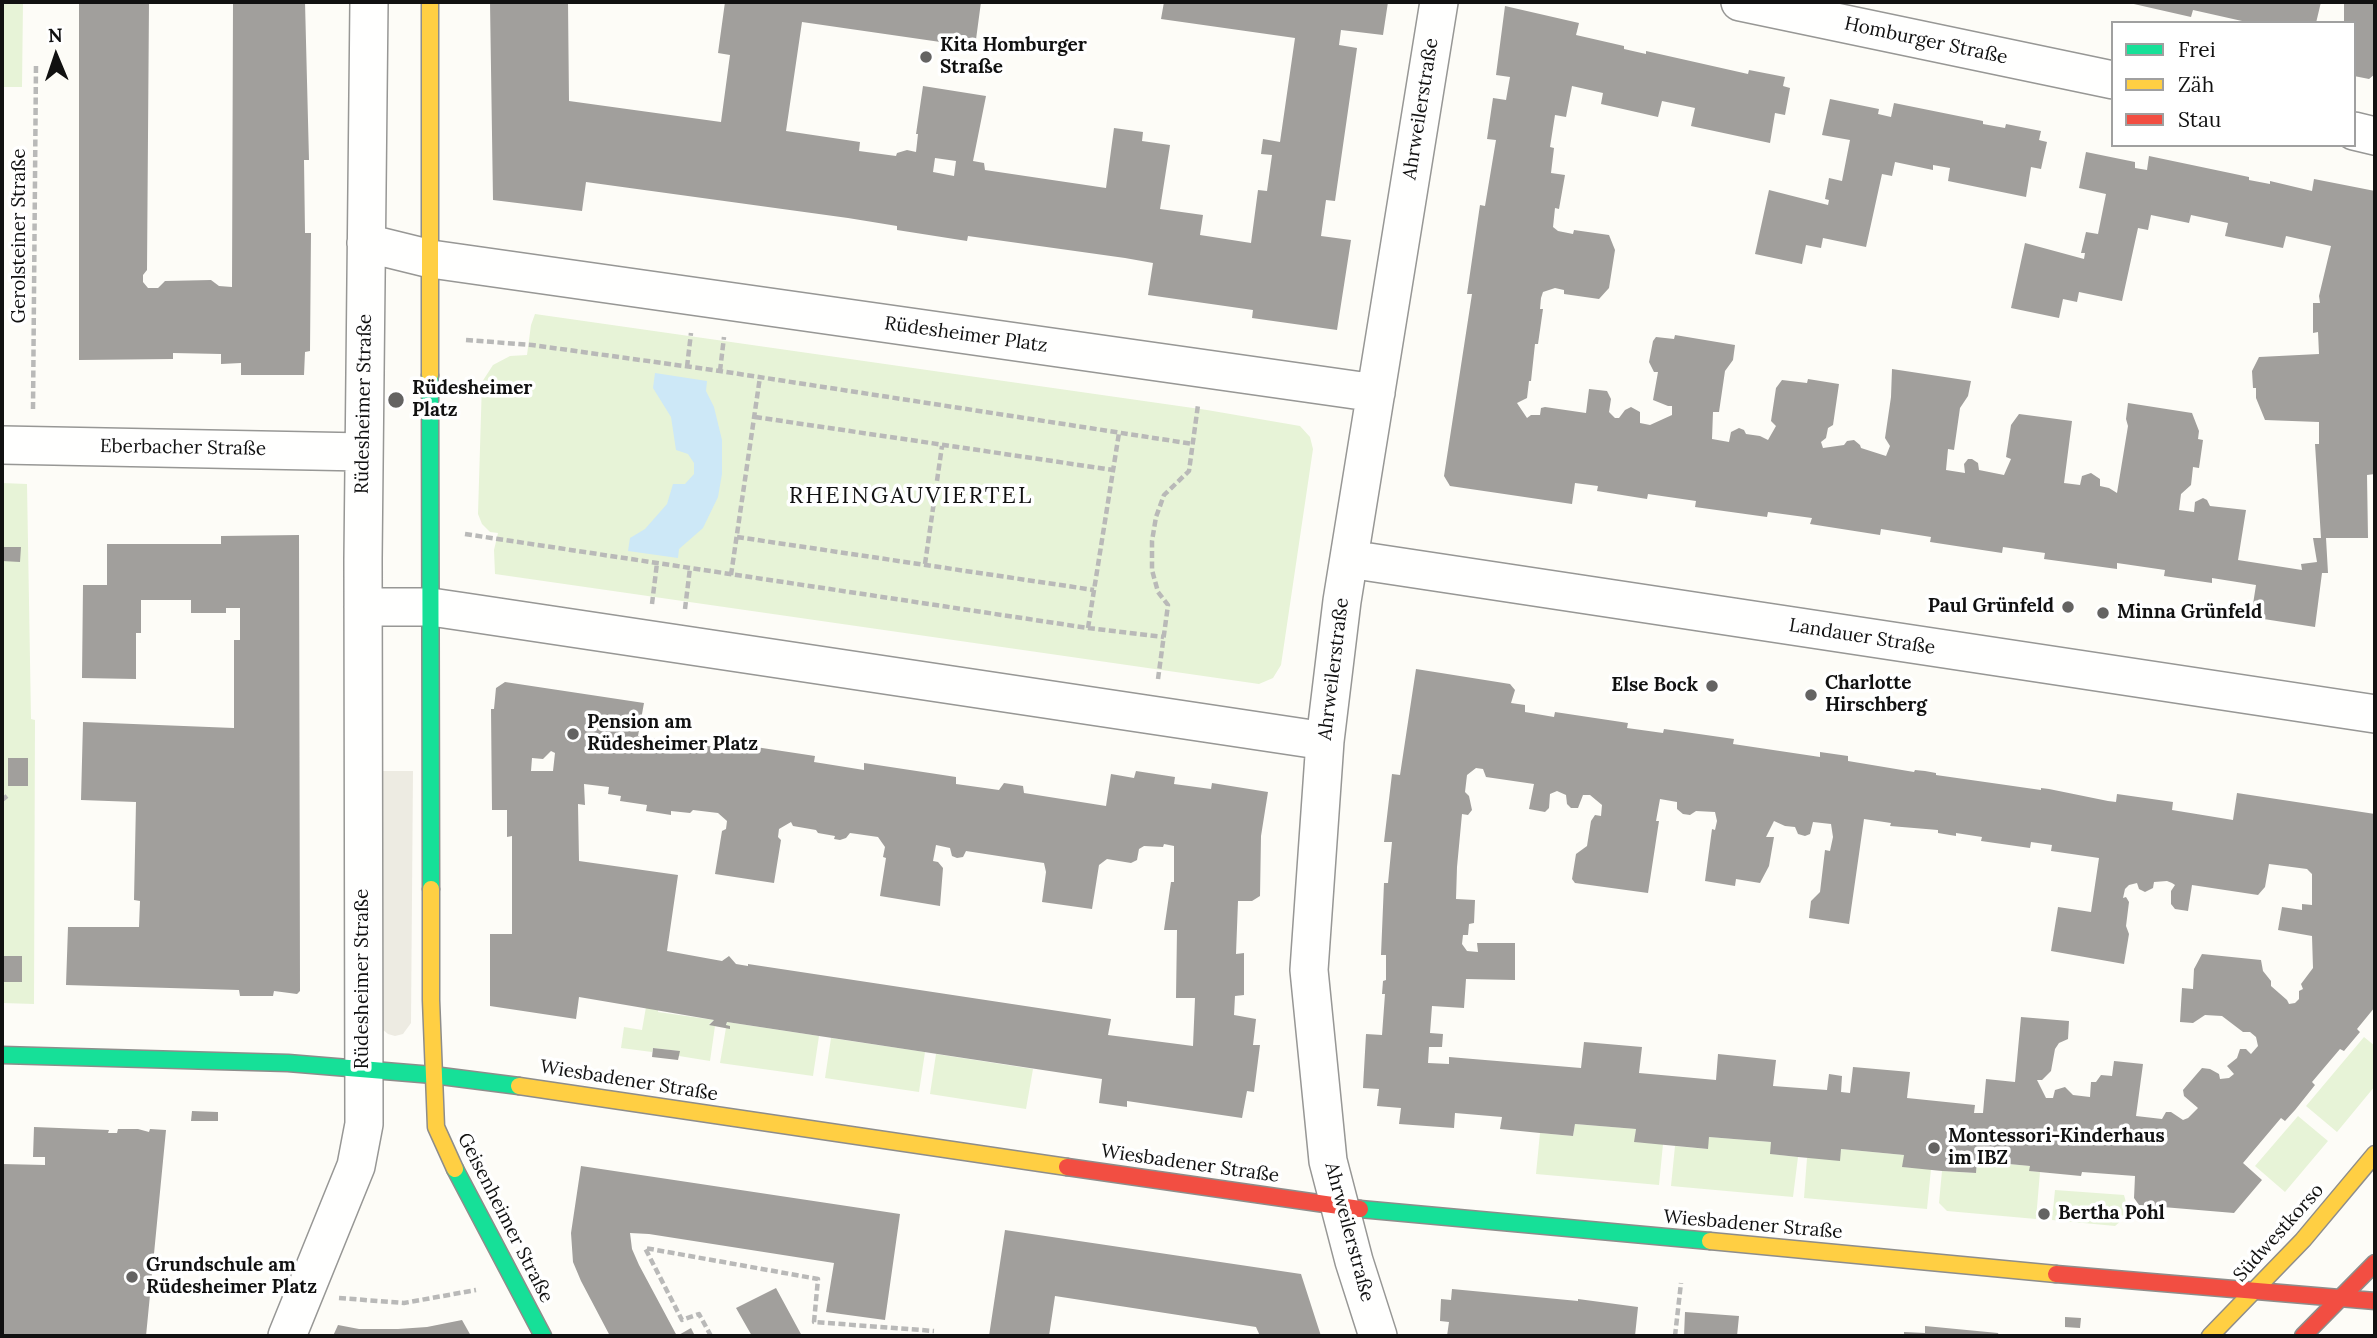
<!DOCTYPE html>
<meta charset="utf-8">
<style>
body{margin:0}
#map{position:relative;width:2377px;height:1338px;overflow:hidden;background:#fdfcf7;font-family:Lora,serif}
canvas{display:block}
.frame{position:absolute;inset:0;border:4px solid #111;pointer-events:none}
.legend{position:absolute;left:2111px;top:21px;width:245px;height:126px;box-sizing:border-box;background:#fff;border:2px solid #a0a0a0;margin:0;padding:9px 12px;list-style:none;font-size:21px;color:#111}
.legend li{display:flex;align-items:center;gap:14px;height:35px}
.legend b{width:35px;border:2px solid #a0a0a0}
.north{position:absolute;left:21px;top:21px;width:70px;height:70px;-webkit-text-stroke:5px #fff;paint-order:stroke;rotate:358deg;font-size:19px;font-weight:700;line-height:28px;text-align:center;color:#111}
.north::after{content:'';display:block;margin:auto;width:24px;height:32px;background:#111;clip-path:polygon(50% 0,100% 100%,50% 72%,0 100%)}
</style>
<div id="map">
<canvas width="2377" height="1338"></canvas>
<div class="frame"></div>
<ul class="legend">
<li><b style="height:9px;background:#16e098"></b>Frei</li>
<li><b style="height:9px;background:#ffcf43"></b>Zäh</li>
<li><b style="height:9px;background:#f24e42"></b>Stau</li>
</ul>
<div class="north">N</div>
</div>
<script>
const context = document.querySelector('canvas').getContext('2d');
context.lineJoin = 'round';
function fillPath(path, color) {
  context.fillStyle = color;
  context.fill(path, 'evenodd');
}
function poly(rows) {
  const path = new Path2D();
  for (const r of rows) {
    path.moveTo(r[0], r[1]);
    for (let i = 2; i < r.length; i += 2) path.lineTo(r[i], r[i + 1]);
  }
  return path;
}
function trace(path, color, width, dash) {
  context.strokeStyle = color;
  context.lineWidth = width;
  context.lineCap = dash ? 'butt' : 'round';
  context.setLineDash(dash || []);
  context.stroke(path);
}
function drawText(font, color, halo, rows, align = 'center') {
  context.font = font + ' Lora,serif';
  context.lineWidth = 7;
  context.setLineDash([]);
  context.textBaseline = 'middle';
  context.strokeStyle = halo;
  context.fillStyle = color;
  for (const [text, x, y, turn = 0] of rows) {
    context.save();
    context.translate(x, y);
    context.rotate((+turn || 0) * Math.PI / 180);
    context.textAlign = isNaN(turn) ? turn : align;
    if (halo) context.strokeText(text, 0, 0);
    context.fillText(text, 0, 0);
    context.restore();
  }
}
fillPath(poly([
 [2,2,23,2,22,87,2,87],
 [535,314,1207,410,1300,426,1310,437,1313,449,1281,665,1273,678,1259,684,495,574,494,550,498,533,490,532,482,524,478,514,482,382,493,365,510,356,527,355,531,325],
 [2,483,27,484,31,719,35,720,34,1004,2,1003],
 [646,1007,658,1009,658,1012,714,1020,709,1024,715,1026,710,1061,679,1056,679,1051,653,1048,652,1052,621,1048,624,1027,642,1030],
 [727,1022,819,1036,813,1076,720,1063],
 [2364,1037,2375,1046,2375,1086,2337,1132,2306,1106],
 [831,1038,925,1052,919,1092,825,1078],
 [936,1054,1033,1069,1026,1109,930,1094],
 [2298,1116,2328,1141,2285,1192,2255,1166],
 [1575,1124,1636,1129,1635,1142,1663,1144,1659,1185,1536,1174,1540,1133,1573,1136],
 [1709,1137,1771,1142,1771,1154,1798,1157,1793,1197,1671,1186,1675,1146,1707,1149],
 [1841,1149,1904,1155,1903,1167,1931,1169,1927,1209,1804,1198,1807,1158],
 [1977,1161,2030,1166,2030,1171,2040,1172,2036,1219,1947,1211,1939,1203,1942,1171,1976,1173],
 [2055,1190,2124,1195,2129,1214,2115,1226,2052,1220]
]), '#e7f3d7');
fillPath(poly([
 [380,771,413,771,411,1023,403,1034,395,1036,388,1034,382,1029]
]), '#edebe2');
fillPath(poly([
 [655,373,707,381,706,391,714,407,722,440,722,474,718,497,703,528,679,549,678,558,628,551,630,538,645,529,667,504,673,484,685,484,694,474,694,463,688,454,676,450,671,417,653,388]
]), '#cde8f7');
fillPath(poly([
 [79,2,149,2,147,270,143,275,143,282,148,288,158,288,165,281,211,280,219,286,232,287,233,2,305,2,309,160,304,160,305,233,311,233,310,351,305,352,304,375,241,375,241,363,221,364,221,354,173,353,173,359,79,360],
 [490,2,568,2,569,101,721,122,730,55,718,53,725,2,981,2,975,47,802,22,786,131,860,142,859,151,896,156,897,153,907,150,916,152,918,134,916,134,923,86,986,96,973,161,984,163,985,170,1106,188,1114,128,1143,132,1142,141,1170,145,1160,209,1203,215,1200,235,1251,243,1258,190,1267,191,1272,155,1261,154,1263,139,1280,142,1295,38,1161,19,1164,2,1388,2,1383,35,1341,30,1339,45,1357,48,1335,201,1326,200,1321,236,1351,240,1337,330,1252,318,1253,310,1148,295,1153,263,1125,258,968,236,967,241,897,230,897,226,848,218,586,182,582,211,493,200],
 [935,158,956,161,954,176,933,172],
 [2125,2,2321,2,2316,23,2251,23,2193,10,2191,17],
 [2344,2,2375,2,2375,74,2369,79,2354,76,2354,23,2344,23],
 [1505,6,1579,23,1576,35,1624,46,1624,49,1646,54,1646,51,1748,74,1749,70,1785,77,1783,86,1790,88,1785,115,1775,113,1770,143,1691,126,1695,108,1662,101,1658,117,1601,104,1603,93,1572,86,1566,117,1555,115,1550,147,1554,148,1551,173,1565,175,1559,209,1555,208,1553,227,1558,231,1573,234,1574,230,1609,235,1615,250,1609,288,1599,299,1564,294,1564,290,1555,288,1543,292,1541,298,1540,309,1543,309,1538,344,1535,344,1531,381,1529,381,1527,398,1517,403,1527,418,1531,415,1540,415,1541,408,1545,407,1586,413,1589,389,1607,391,1611,399,1609,412,1615,418,1619,418,1625,410,1631,407,1640,412,1640,423,1650,425,1672,415,1672,406,1668,406,1653,400,1658,372,1654,372,1649,362,1653,341,1656,337,1674,339,1675,335,1735,345,1733,360,1725,371,1719,412,1713,412,1712,439,1729,442,1731,432,1739,428,1744,430,1746,434,1760,436,1768,440,1776,426,1771,421,1776,388,1782,380,1807,383,1808,379,1839,384,1833,425,1828,428,1826,438,1821,442,1823,448,1844,445,1847,441,1854,440,1860,445,1861,448,1886,456,1890,446,1885,438,1891,397,1892,369,1971,381,1968,396,1960,408,1954,450,1948,449,1946,470,1965,473,1964,464,1968,459,1972,459,1978,463,1979,470,2004,475,2011,459,2006,457,2011,425,2019,414,2072,421,2064,483,2080,485,2082,476,2091,473,2100,479,2100,486,2109,488,2117,493,2128,426,2126,419,2128,403,2192,413,2199,431,2198,439,2203,440,2199,468,2193,467,2191,485,2181,494,2179,510,2194,512,2195,502,2203,498,2207,500,2210,506,2246,510,2238,560,2302,570,2301,564,2317,562,2313,538,2321,538,2315,444,2319,444,2319,422,2265,420,2256,398,2256,388,2253,388,2252,371,2259,357,2319,354,2318,332,2313,333,2313,303,2320,303,2319,296,2331,246,2286,236,2283,248,2225,236,2228,223,2191,215,2189,223,2151,215,2148,230,2138,228,2122,301,2079,292,2077,302,2063,299,2059,318,2011,308,2025,243,2084,259,2085,253,2081,253,2086,232,2098,234,2106,194,2079,188,2086,152,2135,162,2135,168,2147,170,2149,156,2249,177,2249,180,2270,184,2270,181,2312,191,2314,179,2375,191,2375,474,2367,475,2368,538,2326,538,2328,573,2322,573,2315,627,2251,617,2256,585,2212,578,2212,583,2164,576,2165,570,2117,563,2117,569,2044,559,2045,553,2003,547,2002,553,1930,542,1931,537,1881,529,1880,535,1810,524,1812,518,1768,512,1767,517,1695,507,1696,501,1648,494,1647,499,1597,491,1598,486,1575,483,1572,504,1450,486,1444,476,1472,294,1467,294,1480,205,1485,206,1496,140,1487,139,1493,98,1506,100,1510,77,1496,75],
 [1830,99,1879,109,1878,114,1891,117,1894,103,1983,121,1983,124,2005,128,2006,124,2041,131,2039,140,2047,142,2041,169,2031,167,2026,197,1948,181,1950,168,1933,165,1933,170,1895,162,1892,176,1882,174,1866,247,1823,238,1821,248,1806,245,1802,264,1755,254,1769,190,1828,205,1829,200,1825,199,1829,178,1842,181,1850,140,1822,135],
 [299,535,300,991,297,994,274,991,273,996,240,996,239,990,66,985,68,927,139,927,140,901,134,900,136,802,81,800,83,722,234,728,234,640,240,640,240,608,226,608,226,613,191,613,191,600,141,600,141,633,136,633,136,679,82,678,83,585,107,585,107,544,221,544,221,536],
 [2,547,21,547,20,562,2,561],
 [1416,669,1510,684,1515,690,1511,703,1525,705,1525,712,1554,717,1555,712,1628,723,1627,728,1663,733,1664,729,1734,739,1733,744,1820,757,1820,752,1848,756,1848,761,1914,772,1915,770,1925,771,1936,773,1936,775,2041,790,2041,788,2049,789,2108,801,2116,802,2117,794,2173,802,2172,810,2233,820,2237,793,2375,814,2375,1007,2357,1029,2360,1032,2344,1051,2340,1049,2312,1082,2315,1085,2295,1110,2285,1121,2281,1118,2243,1163,2262,1180,2234,1213,2139,1205,2134,1198,2135,1176,2082,1172,2081,1176,2029,1171,2030,1166,1977,1161,1976,1173,1942,1171,1902,1167,1904,1155,1841,1149,1840,1161,1798,1157,1770,1154,1771,1142,1709,1137,1708,1149,1634,1142,1636,1129,1575,1124,1573,1136,1540,1133,1500,1129,1502,1117,1455,1113,1454,1128,1399,1124,1401,1108,1377,1106,1379,1089,1363,1088,1366,1034,1382,1035,1385,994,1382,994,1383,981,1386,980,1386,955,1381,955,1384,883,1388,883,1392,842,1384,842,1392,774,1400,775],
 [1476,768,1483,769,1486,777,1534,784,1529,809,1545,812,1549,808,1550,794,1557,791,1566,795,1567,804,1571,808,1578,808,1583,795,1590,795,1602,805,1601,816,1595,815,1591,821,1587,846,1576,854,1572,879,1575,883,1648,893,1659,821,1656,821,1660,799,1677,802,1677,809,1683,814,1690,815,1696,811,1715,812,1717,821,1715,830,1712,829,1705,881,1735,886,1736,879,1760,883,1769,866,1774,837,1766,837,1774,821,1785,826,1795,827,1798,834,1805,836,1810,834,1813,822,1831,824,1833,837,1830,851,1825,850,1820,892,1811,901,1809,918,1849,924,1864,819,1891,823,1890,826,1938,830,1938,833,1956,836,1956,833,1982,837,1981,841,2030,848,2031,842,2052,845,2051,851,2099,858,2091,912,2058,907,2051,951,2124,964,2129,934,2126,926,2129,902,2126,897,2123,898,2125,889,2129,885,2137,883,2139,889,2145,892,2153,888,2154,882,2167,881,2172,883,2175,885,2171,891,2171,904,2175,909,2188,911,2192,885,2258,895,2265,887,2269,864,2307,869,2312,874,2312,905,2302,904,2302,910,2282,907,2278,930,2312,936,2313,968,2301,984,2303,989,2299,991,2299,999,2295,1003,2289,1004,2287,1000,2271,986,2271,981,2263,971,2261,960,2202,954,2194,969,2193,989,2182,988,2180,1022,2193,1023,2205,1015,2222,1016,2243,1032,2250,1032,2256,1037,2258,1046,2251,1054,2246,1049,2240,1049,2237,1058,2227,1066,2234,1074,2229,1078,2220,1079,2219,1074,2210,1069,2202,1068,2183,1090,2184,1096,2198,1108,2188,1118,2183,1120,2171,1112,2166,1112,2162,1119,2136,1116,2143,1064,2114,1061,2112,1076,2101,1075,2096,1082,2091,1082,2090,1097,2073,1095,2065,1087,2055,1090,2053,1098,2046,1098,2037,1080,2042,1080,2051,1071,2055,1049,2059,1043,2068,1039,2069,1021,2021,1017,2015,1082,1986,1079,1983,1113,1974,1113,1975,1105,1907,1098,1910,1072,1853,1067,1850,1093,1841,1092,1842,1076,1829,1074,1827,1090,1773,1086,1776,1060,1718,1054,1716,1080,1639,1073,1642,1047,1584,1042,1581,1068,1449,1057,1449,1064,1428,1063,1429,1047,1442,1047,1443,1034,1430,1033,1432,1006,1464,1008,1466,979,1515,980,1515,943,1477,943,1478,952,1467,951,1462,944,1463,935,1468,935,1469,924,1474,923,1475,900,1456,899,1457,867,1462,814,1468,815,1472,810,1469,796,1465,792,1467,775],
 [505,682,644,703,638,736,715,747,716,741,815,756,814,762,864,770,864,763,956,777,956,784,999,790,1004,783,1023,786,1024,793,1106,806,1111,774,1134,778,1136,771,1175,777,1174,784,1211,789,1212,783,1268,792,1261,836,1260,896,1252,901,1238,901,1236,954,1244,953,1244,995,1235,996,1234,1015,1256,1019,1253,1045,1260,1045,1254,1092,1247,1091,1242,1118,1127,1101,1127,1107,1099,1103,1102,1079,727,1022,726,1025,730,1026,730,1029,709,1025,714,1020,579,997,576,1019,490,1006,490,934,512,934,512,836,507,837,507,810,492,810,491,709,494,709,496,688],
 [551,751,555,753,553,771,531,771,532,758,543,759],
 [584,784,609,787,608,794,621,796,620,801,647,805,646,811,671,815,671,811,690,813,693,810,718,813,727,821,726,829,722,831,715,874,774,883,781,840,778,837,779,829,791,822,793,826,816,830,818,833,835,836,834,839,840,840,846,838,850,833,878,837,885,847,883,857,886,858,880,896,940,906,943,868,938,862,933,861,936,845,950,848,952,856,957,858,963,857,966,851,1044,863,1046,872,1042,902,1092,909,1099,865,1107,859,1131,863,1137,860,1139,849,1144,846,1163,847,1164,844,1174,846,1174,882,1171,882,1164,930,1177,930,1176,998,1195,998,1193,1046,1108,1035,1111,1019,748,964,748,966,736,964,729,956,722,961,667,951,678,875,579,861,578,804,585,805],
 [8,758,28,758,28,786,8,786],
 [2,956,22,956,22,982,2,982],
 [653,1048,680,1051,678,1060,652,1057],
 [192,1111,218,1112,218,1121,191,1121],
 [34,1127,109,1130,108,1133,117,1133,118,1129,138,1129,149,1132,150,1129,166,1130,146,1336,2,1336,2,1164,45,1165,45,1157,33,1157],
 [581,1166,900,1214,885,1320,826,1312,834,1263,649,1234,630,1233,632,1249,639,1265,677,1336,691,1328,695,1336,610,1336,581,1281,573,1262,571,1233],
 [1005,1230,1301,1274,1321,1336,1260,1336,1256,1327,1055,1296,1049,1336,989,1336],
 [776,1288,802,1336,752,1336,736,1308],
 [1452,1289,1578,1301,1578,1299,1638,1307,1635,1336,1447,1336,1449,1322,1440,1321,1441,1299,1451,1300],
 [1685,1312,1739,1316,1737,1336,1684,1336],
 [2065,1317,2081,1318,2080,1328,2065,1327],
 [462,1320,471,1336,333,1336,338,1325,359,1329,398,1329,427,1327],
 [1925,1326,1998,1333,1999,1336,1904,1336,1904,1332,1925,1333]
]), '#a19f9c');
const street = poly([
 [1740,2,2113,80],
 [2354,131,2375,136],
 [366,243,431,259,1376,393],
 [2,445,364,452],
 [1349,559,2375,714],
 [363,607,431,607,465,612,1325,741],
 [287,1336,356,1166,364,1124,363,559,369,2],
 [1378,1336,1354,1261,1328,1161,1309,970,1325,741,1342,601,1439,2]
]);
const fast = poly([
 [430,375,431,889],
 [2,1055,288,1063,433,1075,519,1086],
 [455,1169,543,1336],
 [1360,1209,1710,1241]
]);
const slow = poly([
 [430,2,430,375],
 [431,889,431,1000,436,1127,455,1169],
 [519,1086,1067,1167],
 [1710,1241,2056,1274],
 [2210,1336,2303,1240,2375,1154]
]);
const jam = poly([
 [1067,1167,1360,1209],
 [2056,1274,2375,1301],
 [2303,1336,2375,1263]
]);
trace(street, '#979795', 40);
trace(fast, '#8e8d8b', 19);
trace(slow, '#8e8d8b', 19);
trace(jam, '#8e8d8b', 19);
trace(poly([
 [466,340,532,345,720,371,1193,444],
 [687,367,691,333],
 [720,371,724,337],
 [33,409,36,64],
 [755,417,1113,470],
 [465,534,1088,628,1164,637],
 [737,537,1094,590],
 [925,564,942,446],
 [731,575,760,377],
 [652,604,657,563],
 [685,609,690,568],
 [1088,628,1119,433],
 [1158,679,1168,605,1158,592,1152,570,1152,541,1156,517,1164,495,1189,471,1198,405],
 [2,800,7,796],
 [339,1298,404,1303,476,1290],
 [711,1336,699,1314,682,1320,645,1248,818,1279,814,1322,934,1331],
 [1675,1336,1681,1283]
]), '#b9b9b8', 4.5, [7, 3.5]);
trace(street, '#fffffe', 37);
trace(fast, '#16e098', 16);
trace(slow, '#ffcf43', 16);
trace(jam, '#f24e42', 16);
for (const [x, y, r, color] of [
 [926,57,7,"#646362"],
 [396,400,9,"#646362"],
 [2068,607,7,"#646362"],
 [2103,613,7,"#646362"],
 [1712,686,7,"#646362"],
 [1811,695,7,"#646362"],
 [573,734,7,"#646362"],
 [1934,1148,7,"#646362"],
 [2044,1214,7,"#646362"],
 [132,1277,7,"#646362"]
]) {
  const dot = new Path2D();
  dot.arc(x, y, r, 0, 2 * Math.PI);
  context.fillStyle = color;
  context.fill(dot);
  trace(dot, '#fff', 2.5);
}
drawText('19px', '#111', '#fff', [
 ["Homburger Straße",1926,41,12],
 ["Ahrweilerstraße",1421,109,-81],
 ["Gerolsteiner Straße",20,236,-90],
 ["Rüdesheimer Platz",966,335,8],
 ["Rüdesheimer Straße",364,404,-89],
 ["Eberbacher Straße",183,448,1],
 ["Landauer Straße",1862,637,9],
 ["Ahrweilerstraße",1334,669,-83],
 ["Rüdesheimer Straße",363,979,-90],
 ["Wiesbadener Straße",629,1081,9],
 ["Wiesbadener Straße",1190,1164,8],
 ["Geisenheimer Straße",505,1218,63],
 ["Wiesbadener Straße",1753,1225,5],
 ["Ahrweilerstraße",1349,1232,75],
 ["Südwestkorso",2279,1233,-48]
]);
drawText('bold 19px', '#111', '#fff', [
 ["Kita Homburger",940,46],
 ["Straße",940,68],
 ["Rüdesheimer",412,389],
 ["Platz",412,411],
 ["Paul Grünfeld",2054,607,"right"],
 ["Minna Grünfeld",2117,613],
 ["Charlotte",1825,684],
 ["Hirschberg",1825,706],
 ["Else Bock",1698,686,"right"],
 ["Pension am",587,723],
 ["Rüdesheimer Platz",587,745],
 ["Montessori-Kinderhaus",1948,1137],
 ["im IBZ",1948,1159],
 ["Bertha Pohl",2058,1214],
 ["Grundschule am",146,1266],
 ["Rüdesheimer Platz",146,1288]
], 'left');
context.letterSpacing = '2px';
drawText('23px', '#111', '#fff', [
 ["RHEINGAUVIERTEL",911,496]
]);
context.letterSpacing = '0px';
</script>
